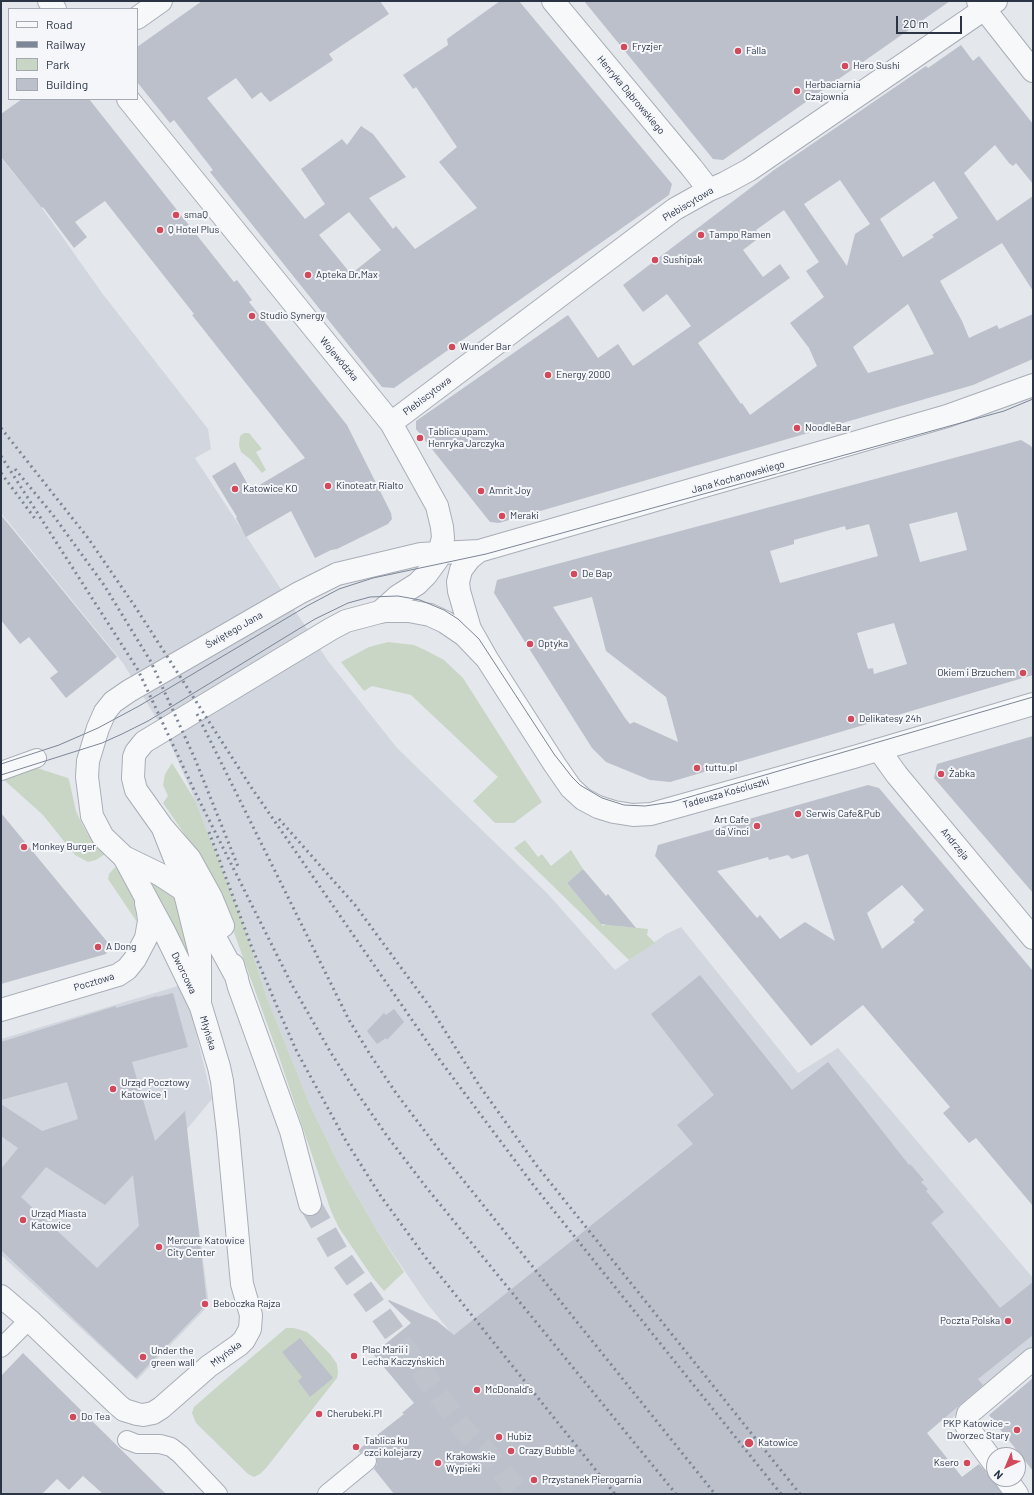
<!DOCTYPE html>
<meta charset="utf-8">
<style>
body{margin:0}
#map{position:relative;width:1034px;height:1495px;overflow:hidden;background:#e4e7ec;font-family:Barlow,sans-serif}
canvas{display:block}
.frame{position:absolute;inset:0;border:2px solid #2b3445;pointer-events:none}
.legend{position:absolute;left:8px;top:8px;width:130px;height:92px;box-sizing:border-box;background:#f4f6f9;border:1px solid #a4a8b1;margin:0;padding:5px 7px;list-style:none;font-size:12px;color:#2b3445}
.legend li{display:flex;align-items:center;gap:8px;height:20px}
.legend b{width:20px;border:1px solid #a4a8b1}
.north{position:absolute;left:986px;top:1447px;width:40px;height:40px;box-sizing:border-box;background:#f4f6f9;border:1px solid #a4a8b1;border-radius:50%;rotate:224deg;font-size:11px;font-weight:700;line-height:16px;text-align:center;color:#2b3445}
.north::after{content:'';display:block;margin:auto;width:14px;height:18px;background:#d1495b;clip-path:polygon(50% 0,100% 100%,50% 72%,0 100%)}
.scale{position:absolute;left:896px;top:16px;width:66px;height:18px;box-sizing:border-box;border:2px solid #2b3445;border-top:0;padding-left:5px;font-size:12px;line-height:14px;white-space:nowrap;color:#2b3445;-webkit-text-stroke:3px #f4f6f9;paint-order:stroke}
</style>
<div id="map">
<canvas width="1034" height="1495"></canvas>
<div class="frame"></div>
<ul class="legend">
<li><b style="height:5px;background:#f7f8fa"></b>Road</li>
<li><b style="height:5px;background:#7d8696"></b>Railway</li>
<li><b style="height:11px;background:#c9d6c5"></b>Park</li>
<li><b style="height:11px;background:#bbc0ca"></b>Building</li>
</ul>
<div class="north">N</div>
<div class="scale">20 m</div>
</div>
<script>
const context = document.querySelector('canvas').getContext('2d');
context.lineJoin = 'round';
function fillPath(path, color) {
  context.fillStyle = color;
  context.fill(path, 'evenodd');
}
function poly(rows) {
  const path = new Path2D();
  for (const r of rows) {
    path.moveTo(r[0], r[1]);
    for (let i = 2; i < r.length; i += 2) path.lineTo(r[i], r[i + 1]);
  }
  return path;
}
function trace(path, color, width, dash) {
  context.strokeStyle = color;
  context.lineWidth = width;
  context.lineCap = dash ? 'butt' : 'round';
  context.setLineDash(dash || []);
  context.stroke(path);
}
function drawText(font, color, halo, rows, align = 'center') {
  context.font = font + ' Barlow,sans-serif';
  context.lineWidth = 4;
  context.setLineDash([]);
  context.textBaseline = 'middle';
  context.strokeStyle = halo;
  context.fillStyle = color;
  for (const [text, x, y, turn = 0] of rows) {
    context.save();
    context.translate(x, y);
    context.rotate((+turn || 0) * Math.PI / 180);
    context.textAlign = isNaN(turn) ? turn : align;
    if (halo) context.strokeText(text, 0, 0);
    context.fillText(text, 0, 0);
    context.restore();
  }
}
fillPath(poly([
 [1,158,42,208,102,293,208,429,211,449,195,458,328,661,397,748,547,893,615,970,666,934,681,927,798,1073,838,1048,1033,1278,1033,1353,946,1423,901,1368,507,1402,426,1302,376,1229,337,1161,309,1103,267,998,242,920,195,800,167,736,123,663,1,513],
 [178,986,191,1012,212,1099,187,1129,189,1153,209,1305,137,1380,1,1255,1,1039]
]), '#d2d6de');
fillPath(poly([
 [244,433,249,433,262,449,256,452,266,470,262,473,250,459,241,452,239,445,240,436],
 [388,642,414,645,427,651,444,660,463,678,542,802,514,823,495,823,473,801,498,777,411,695,372,686,364,691,341,662,369,647],
 [172,763,195,800,242,920,267,998,309,1103,337,1161,376,1229,404,1272,384,1291,373,1278,339,1228,331,1211,278,1054,228,916,199,855,163,803,168,796,163,785,165,774],
 [37,768,68,778,69,780,76,811,82,824,88,835,105,854,96,860,88,862,75,855,43,815,3,779],
 [525,840,538,857,542,854,551,866,571,850,583,869,567,883,603,926,612,920,618,926,648,929,647,935,655,943,629,960,514,848],
 [115,867,122,874,134,898,137,922,108,879,109,874],
 [154,880,179,901,188,956,159,901,151,881],
 [286,1328,294,1328,307,1332,315,1339,330,1354,337,1364,338,1373,337,1378,266,1468,260,1474,254,1477,248,1474,196,1423,192,1413,194,1407,218,1386]
]), '#c9d6c5');
fillPath(poly([
 [202,1,380,1,389,14,329,54,333,60,270,102,261,92,252,99,236,78,207,98,305,219,325,204,301,169,342,139,347,145,361,126,373,134,406,177,369,198,393,229,396,226,415,249,477,208,439,162,457,147,416,87,413,89,403,75,448,45,447,39,500,1,519,1,672,184,669,195,394,388,382,387,210,172,213,170,174,120,170,123,137,82,137,47],
 [349,212,381,250,351,274,319,235],
 [584,1,950,1,723,160,713,159],
 [961,45,973,61,979,56,1033,124,1033,184,1016,163,1013,166,1009,163,995,145,964,173,997,221,1033,196,1033,291,1002,243,940,281,962,321,969,338,997,325,999,329,1033,314,1033,359,973,385,499,523,490,522,416,429,416,421,568,315,598,358,618,344,633,366,691,326,667,294,643,312,623,285,774,170,926,66,928,68],
 [840,180,870,224,855,234,847,266,804,204],
 [934,181,958,218,932,235,934,237,903,257,880,219],
 [784,210,819,262,806,271,824,297,790,323,809,348,817,366,750,415,742,403,741,404,698,343,790,278,780,264,763,277,743,250,760,237,756,230],
 [908,304,934,354,868,373,853,347],
 [22,99,89,99,234,282,237,280,252,300,249,302,347,425,391,513,392,519,388,524,337,549,331,550,315,558,291,511,246,537,236,518,237,517,212,476,235,462,251,490,305,458,192,315,194,314,105,201,75,222,87,237,74,248,43,207,42,208,1,157,1,114],
 [1021,440,1031,446,1033,450,1033,675,830,735,670,782,650,780,606,762,592,748,494,593,497,580],
 [957,512,967,550,920,562,909,524],
 [869,524,878,556,780,583,770,551,794,544,794,540,845,526,846,530],
 [592,597,606,651,666,697,678,742,634,722,630,724,625,718,553,607],
 [894,623,907,664,874,674,873,668,868,669,857,633],
 [1,515,117,657,66,698,50,678,58,672,29,637,20,644,1,620],
 [1033,736,1033,893,934,778,937,764],
 [868,785,879,788,1033,971,1033,1206,976,1138,969,1143,943,1113,950,1107,863,1005,811,1046,655,856,658,845],
 [808,854,835,941,805,922,780,939,760,915,757,918,717,871,768,857,769,860,788,855,792,859],
 [902,885,924,910,913,920,915,922,882,949,867,913],
 [1,813,109,944,106,954,1,984],
 [583,869,606,896,608,894,636,928,601,924,567,883],
 [700,975,792,1090,828,1062,909,1165,910,1164,924,1180,921,1182,928,1189,926,1191,944,1212,931,1223,1000,1308,1033,1282,1033,1335,978,1379,983,1385,927,1433,962,1477,979,1464,994,1481,1002,1494,394,1494,374,1469,377,1464,377,1460,375,1455,370,1451,365,1451,360,1453,358,1450,404,1414,402,1413,414,1403,373,1354,411,1323,388,1301,389,1300,437,1321,454,1335,693,1144,677,1125,714,1095,651,1014],
 [173,993,188,1047,132,1062,155,1141,185,1111,207,1304,136,1378,1,1250,1,1169,18,1148,1,1136,1,1104,42,1131,78,1119,67,1082,1,1100,1,1042,116,1006,116,1008,157,996,157,997],
 [46,1167,105,1205,133,1175,139,1226,97,1268,21,1197],
 [394,1009,404,1022,387,1040,386,1038,377,1044,367,1031,384,1013,386,1015],
 [300,1338,333,1378,310,1397,298,1381,302,1377,282,1352],
 [23,1353,91,1420,166,1494,103,1494,83,1476,69,1490,57,1479,42,1494,1,1494,1,1376],
 [1033,1378,1033,1471,989,1415]
]), '#bbc0ca');
trace(poly([
 [310,1204,340,1257,463,1429,483,1448,520,1494]
]), '#bfc3cb', 22, [22, 11]);
const pedestrian = poly([
 [1,771,37,758],
 [1,1348,29,1320],
 [127,1440,137,1444,160,1444,171,1447,180,1454,218,1494],
 [327,1494,367,1461]
]);
const minor = poly([
 [49,1,55,9],
 [553,1,692,168,709,190],
 [978,1,1033,71],
 [137,18,161,1],
 [128,99,391,423,437,506,442,527,443,538,437,560,426,575,417,584,398,596,380,612],
 [391,423,675,209,709,190,725,183,749,170,996,1],
 [879,750,897,775,1033,938],
 [164,831,179,869,200,954,200,1001],
 [1,1010,118,975,127,969,135,959,146,938,149,921,148,912,146,903],
 [1,1296,29,1320,118,1405,124,1410,137,1414,143,1415,153,1413,161,1408,209,1366,239,1345,244,1340,250,1329,251,1315,242,1284,228,1132,222,1081,219,1067,201,1007,165,933,124,857],
 [994,1463,966,1425,968,1414,1033,1359],
 [1006,1479,1017,1494]
]);
const tertiary = poly([
 [479,551,470,558,461,570,458,582,459,591,470,629,487,659,555,765,571,788,583,799,598,807,614,812,633,815,651,814,854,757,1033,704],
 [223,926,211,897,190,859,163,828,136,790,133,778,134,757,136,752,144,742,331,629,346,621,380,612,386,611,409,611,430,615,445,622,464,635,487,659],
 [233,965,239,987,291,1131,310,1204],
 [237,978,199,908,185,891,159,874,124,857,103,837,92,816,87,777,88,761,98,728,105,712,113,702,129,691,299,593,337,574,421,554,479,551,947,416,1033,385]
]);
trace(pedestrian, '#a9aeb7', 20);
trace(minor, '#a9aeb7', 24);
trace(tertiary, '#a9aeb7', 24);
trace(pedestrian, '#f7f8fa', 18);
trace(minor, '#f7f8fa', 22);
trace(tertiary, '#f7f8fa', 22);
trace(poly([
 [1,764,59,745,98,728,139,706,307,606,339,589,373,578,486,554,1004,411,1033,399],
 [1,775,102,743,122,734,148,721,315,619,348,603,370,597,398,596,420,600,444,610,458,619,479,639,554,754,572,777,580,785,602,798,624,805,645,806,672,802,1033,697]
]), '#7d8696', 1);
trace(poly([
 [1,428,88,538,136,608,251,787,439,1059,534,1186,781,1494],
 [1,456,138,670,194,790,292,985,331,1053,351,1084,387,1136,426,1187,676,1494],
 [15,469,53,515,104,585,151,662,195,759,239,869],
 [1,473,36,520],
 [197,714,349,1020,371,1056,396,1093,439,1150,715,1494],
 [279,819,355,905,430,1007,479,1085,537,1166,800,1494],
 [209,832,252,948,282,1018,297,1052,346,1141,380,1195,426,1258,615,1494]
]), '#7d8696', 3, [2, 4]);
for (const [x, y, r, color] of [
 [624,47,4,"#d1495b"],
 [738,51,4,"#d1495b"],
 [845,66,4,"#d1495b"],
 [797,91,4,"#d1495b"],
 [176,215,4,"#d1495b"],
 [160,230,4,"#d1495b"],
 [701,235,4,"#d1495b"],
 [655,260,4,"#d1495b"],
 [308,275,4,"#d1495b"],
 [252,316,4,"#d1495b"],
 [452,347,4,"#d1495b"],
 [548,375,4,"#d1495b"],
 [797,428,4,"#d1495b"],
 [420,438,4,"#d1495b"],
 [328,486,4,"#d1495b"],
 [235,489,4,"#d1495b"],
 [481,491,4,"#d1495b"],
 [502,516,4,"#d1495b"],
 [574,574,4,"#d1495b"],
 [530,644,4,"#d1495b"],
 [1023,673,4,"#d1495b"],
 [851,719,4,"#d1495b"],
 [697,768,4,"#d1495b"],
 [941,774,4,"#d1495b"],
 [798,814,4,"#d1495b"],
 [757,826,4,"#d1495b"],
 [24,847,4,"#d1495b"],
 [98,947,4,"#d1495b"],
 [113,1089,4,"#d1495b"],
 [23,1220,4,"#d1495b"],
 [159,1247,4,"#d1495b"],
 [205,1304,4,"#d1495b"],
 [1008,1321,4,"#d1495b"],
 [354,1356,4,"#d1495b"],
 [143,1357,4,"#d1495b"],
 [477,1390,4,"#d1495b"],
 [319,1414,4,"#d1495b"],
 [73,1417,4,"#d1495b"],
 [1017,1430,4,"#d1495b"],
 [499,1437,4,"#d1495b"],
 [749,1443,5,"#d1495b"],
 [356,1447,4,"#d1495b"],
 [511,1451,4,"#d1495b"],
 [438,1463,4,"#d1495b"],
 [967,1463,4,"#d1495b"],
 [534,1480,4,"#d1495b"]
]) {
  const dot = new Path2D();
  dot.arc(x, y, r, 0, 2 * Math.PI);
  context.fillStyle = color;
  context.fill(dot);
  trace(dot, '#f4f6f9', 1.5);
}
drawText('10px', '#2b3445', '#f4f6f9', [
 ["Fryzjer",632,47],
 ["Falla",746,51],
 ["Hero Sushi",853,66],
 ["Herbaciarnia",805,85],
 ["Czajownia",805,97],
 ["smaQ",184,215],
 ["Q Hotel Plus",168,230],
 ["Tampo Ramen",709,235],
 ["Sushipak",663,260],
 ["Apteka Dr.Max",316,275],
 ["Studio Synergy",260,316],
 ["Wunder Bar",460,347],
 ["Energy 2000",556,375],
 ["NoodleBar",805,428],
 ["Tablica upam.",428,432],
 ["Henryka Jarczyka",428,444],
 ["Kinoteatr Rialto",336,486],
 ["Katowice KO",243,489],
 ["Amrit Joy",489,491],
 ["Meraki",510,516],
 ["De Bap",582,574],
 ["Optyka",538,644],
 ["Okiem i Brzuchem",1015,673,"right"],
 ["Delikatesy 24h",859,719],
 ["tuttu.pl",705,768],
 ["Żabka",949,774],
 ["Serwis Cafe&Pub",806,814],
 ["Art Cafe",749,820,"right"],
 ["da Vinci",749,832,"right"],
 ["Monkey Burger",32,847],
 ["A Dong",106,947],
 ["Urząd Pocztowy",121,1083],
 ["Katowice 1",121,1095],
 ["Urząd Miasta",31,1214],
 ["Katowice",31,1226],
 ["Mercure Katowice",167,1241],
 ["City Center",167,1253],
 ["Beboczka Rajza",213,1304],
 ["Poczta Polska",1000,1321,"right"],
 ["Plac Marii i",362,1350],
 ["Lecha Kaczyńskich",362,1362],
 ["Under the",151,1351],
 ["green wall",151,1363],
 ["McDonald's",485,1390],
 ["Cherubeki.Pl",327,1414],
 ["Do Tea",81,1417],
 ["PKP Katowice -",1009,1424,"right"],
 ["Dworzec Stary",1009,1436,"right"],
 ["Hubiz",507,1437],
 ["Tablica ku",364,1441],
 ["czci kolejarzy",364,1453],
 ["Katowice",758,1443],
 ["Crazy Bubble",519,1451],
 ["Krakowskie",446,1457],
 ["Wypieki",446,1469],
 ["Ksero",959,1463,"right"],
 ["Przystanek Pierogarnia",542,1480]
], 'left');
drawText('10px', '#2b3445', '#f4f6f9', [
 ["Henryka Dąbrowskiego",631,95,50],
 ["Plebiscytowa",688,204,-31],
 ["Wojewódzka",339,359,50],
 ["Plebiscytowa",427,396,-37],
 ["Jana Kochanowskiego",738,477,-16],
 ["Świętego Jana",234,630,-30],
 ["Tadeusza Kościuszki",726,793,-16],
 ["Andrzeja",955,844,50],
 ["Dworcowa",184,973,64],
 ["Pocztowa",94,982,-17],
 ["Młyńska",208,1033,73],
 ["Młyńska",226,1354,-37]
]);
</script>
